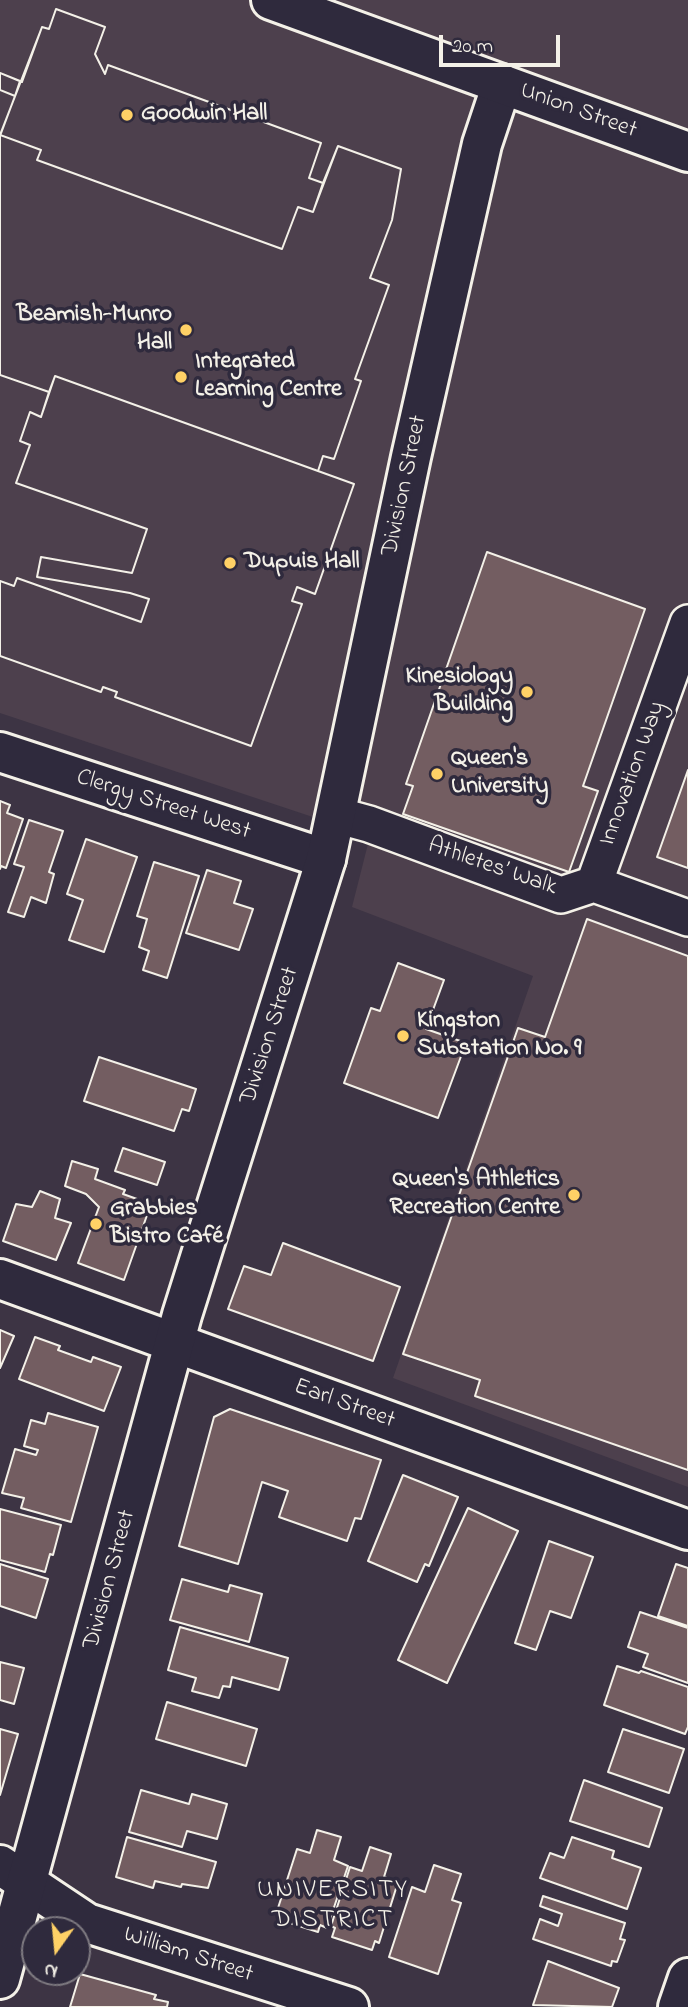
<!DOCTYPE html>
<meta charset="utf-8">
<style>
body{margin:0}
#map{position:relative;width:688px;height:2007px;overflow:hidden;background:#3d3444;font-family:"Indie Flower",sans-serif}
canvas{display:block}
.north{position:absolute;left:21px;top:1916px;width:70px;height:70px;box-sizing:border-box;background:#2f2a3d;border:2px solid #7e7a81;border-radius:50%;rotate:195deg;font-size:19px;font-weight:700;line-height:28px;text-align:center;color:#f4f1e8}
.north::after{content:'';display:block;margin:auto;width:24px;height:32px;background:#ffd166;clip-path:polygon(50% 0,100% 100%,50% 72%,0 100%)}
.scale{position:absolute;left:439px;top:35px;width:121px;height:32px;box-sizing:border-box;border:4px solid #f4f1e8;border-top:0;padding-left:9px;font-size:21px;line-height:24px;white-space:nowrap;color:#f4f1e8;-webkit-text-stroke:5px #2f2a3d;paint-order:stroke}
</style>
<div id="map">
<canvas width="688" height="2007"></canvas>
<div class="north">N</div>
<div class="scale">20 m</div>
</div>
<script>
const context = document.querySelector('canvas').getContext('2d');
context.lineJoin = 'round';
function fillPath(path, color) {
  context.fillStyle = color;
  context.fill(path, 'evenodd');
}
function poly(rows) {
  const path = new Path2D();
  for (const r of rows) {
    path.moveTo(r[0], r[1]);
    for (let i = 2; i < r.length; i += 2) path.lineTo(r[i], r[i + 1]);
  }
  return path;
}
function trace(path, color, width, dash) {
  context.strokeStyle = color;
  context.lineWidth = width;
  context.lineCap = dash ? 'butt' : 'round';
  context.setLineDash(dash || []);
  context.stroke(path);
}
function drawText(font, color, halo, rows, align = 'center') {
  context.font = font + ' "Indie Flower",sans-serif';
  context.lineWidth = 7;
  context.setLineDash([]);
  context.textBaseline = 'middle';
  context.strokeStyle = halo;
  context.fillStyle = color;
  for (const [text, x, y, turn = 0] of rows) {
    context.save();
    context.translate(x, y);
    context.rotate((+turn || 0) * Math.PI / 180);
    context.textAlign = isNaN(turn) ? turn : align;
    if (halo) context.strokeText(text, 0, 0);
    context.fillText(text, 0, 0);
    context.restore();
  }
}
fillPath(poly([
 [0,0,688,0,688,1487,393,1378,533,976,352,907,370,836,0,713]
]), '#4d404d');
const building = poly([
 [56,9,105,27,95,54,105,74,108,65,321,143,309,178,323,183,338,146,401,169,392,220,370,278,389,285,355,379,361,381,334,459,323,456,318,471,354,484,315,594,297,587,292,601,302,604,251,746,115,697,117,692,103,687,101,692,0,656,0,581,14,586,17,578,141,622,149,599,130,593,37,577,41,557,132,573,147,529,16,483,30,445,20,441,30,412,41,417,49,392,0,375,0,136,15,96,0,90,0,73,22,82,42,27,49,29,56,9],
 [56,9,105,27,95,54,105,74,108,65,321,143,309,178,323,183,313,212,298,207,282,249,37,160,41,150,0,135,42,27,49,29,56,9],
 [0,73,20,81,15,96,0,90,0,73],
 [0,135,41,150,37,160,282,249,298,207,313,212,338,146,401,169,392,220,370,278,389,285,355,379,361,381,334,459,323,456,318,471,55,376,49,392,0,375,0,135],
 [55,376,354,484,315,594,297,587,292,601,302,604,251,746,115,697,117,692,103,687,101,692,0,656,0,581,14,586,17,578,141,622,149,599,130,593,37,577,41,557,132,573,147,529,16,483,30,445,20,441,30,412,41,417,55,376],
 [487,552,645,609,583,786,598,791,569,872,403,814,413,786,406,784,487,552],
 [688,770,688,868,657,857,688,770],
 [0,801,10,805,7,813,23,819,6,868,1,866,0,869,0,801],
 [29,820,63,831,49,872,54,874,46,903,31,897,24,917,8,912,24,867,14,864,29,820],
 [86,839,137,857,104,952,69,940,83,900,67,894,86,839],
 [154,862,199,876,167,978,143,970,149,951,139,947,147,919,137,916,154,862],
 [207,870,241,881,234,903,253,909,239,950,186,933,207,870],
 [587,919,688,956,688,1470,475,1396,480,1380,403,1354,518,1028,545,1037,587,919],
 [398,963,444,980,426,1029,466,1043,438,1118,344,1083,371,1008,380,1011,398,963],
 [99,1057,196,1089,189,1111,182,1109,174,1131,84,1101,99,1057],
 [123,1148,165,1162,157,1185,115,1171,123,1148],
 [72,1161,98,1169,95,1179,125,1190,123,1194,151,1204,124,1280,78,1263,99,1207,86,1194,65,1186,72,1161],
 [40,1191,60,1199,55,1218,71,1223,56,1260,3,1241,16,1204,32,1207,40,1191],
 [283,1243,400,1287,373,1361,228,1309,244,1266,271,1275,283,1243],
 [0,1330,14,1336,0,1368,0,1330],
 [35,1337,60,1346,58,1350,91,1362,93,1357,121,1367,104,1411,19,1379,35,1337],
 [230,1409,381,1460,361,1519,355,1518,347,1541,279,1517,288,1491,262,1482,238,1564,179,1546,214,1417,230,1409],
 [48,1413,98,1427,71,1522,21,1508,24,1498,2,1493,15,1449,36,1455,38,1450,24,1446,31,1420,45,1424,48,1413],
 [403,1475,458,1497,429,1566,425,1564,417,1582,368,1561,403,1475],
 [468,1508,518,1531,447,1683,398,1660,468,1508],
 [0,1509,61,1525,53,1555,50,1554,45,1572,0,1560,0,1509],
 [549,1541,593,1557,571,1618,550,1611,536,1650,515,1643,549,1541],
 [0,1564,48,1579,36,1618,0,1606,0,1564],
 [676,1564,688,1568,688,1626,658,1616,676,1564],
 [182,1579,228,1592,230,1585,262,1594,249,1642,170,1620,182,1579],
 [640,1612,688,1628,688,1683,643,1667,648,1654,628,1647,640,1612],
 [180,1627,288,1658,279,1690,232,1677,230,1687,223,1686,219,1698,192,1691,196,1678,168,1670,180,1627],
 [0,1662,24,1668,14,1704,0,1700,0,1662],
 [617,1666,639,1673,641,1671,688,1687,688,1727,685,1734,604,1705,617,1666],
 [167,1702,257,1729,246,1766,156,1739,167,1702],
 [0,1729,18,1734,0,1795,0,1729],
 [623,1729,684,1749,669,1793,608,1772,623,1729],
 [584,1780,662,1808,649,1847,570,1821,584,1780],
 [141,1790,189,1804,192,1794,227,1804,217,1839,187,1831,182,1847,129,1832,141,1790],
 [317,1830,341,1837,334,1860,348,1866,327,1928,320,1925,318,1932,277,1919,281,1910,278,1908,297,1849,310,1853,317,1830],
 [127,1837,216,1862,208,1888,182,1884,181,1887,155,1881,153,1888,116,1877,127,1837],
 [572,1837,614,1851,612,1858,641,1868,627,1909,540,1878,550,1853,564,1858,572,1837],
 [370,1847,391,1854,384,1877,398,1882,379,1943,375,1941,372,1950,332,1937,335,1928,331,1926,350,1867,362,1871,370,1847],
 [434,1865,461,1874,452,1900,461,1903,438,1974,389,1957,412,1887,425,1892,434,1865],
 [543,1896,625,1923,620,1939,625,1940,617,1962,612,1961,611,1966,533,1939,540,1919,558,1926,562,1914,540,1906,543,1896],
 [548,1961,619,1988,612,2007,533,2005,548,1961],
 [80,1974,156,1995,154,1999,168,2002,167,2007,70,2007,80,1974]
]);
fillPath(building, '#735d61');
trace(building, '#f4f1e8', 2);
const pedestrian = poly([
 [336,815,369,824,561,895,594,884,688,918],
 [594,884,688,623]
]);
const minor = poly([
 [0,752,326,859],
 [0,1279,688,1530],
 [0,1865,87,1923,349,2007],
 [678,2007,688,1978]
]);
const tertiary = poly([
 [0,1979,182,1315,326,859,411,457,482,144,502,84]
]);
const secondary = poly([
 [271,0,688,152]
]);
trace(pedestrian, '#f4f1e8', 40);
trace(minor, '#f4f1e8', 44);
trace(tertiary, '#f4f1e8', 44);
trace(secondary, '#f4f1e8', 44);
trace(pedestrian, '#2f2a3d', 35);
trace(minor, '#2f2a3d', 38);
trace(tertiary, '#2f2a3d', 38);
trace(secondary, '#2f2a3d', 38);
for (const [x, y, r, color] of [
 [127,115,7,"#ffd166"],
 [186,330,7,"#ffd166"],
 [181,377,7,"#ffd166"],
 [230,563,7,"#ffd166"],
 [527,692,7,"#ffd166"],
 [437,774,7,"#ffd166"],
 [403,1036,7,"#ffd166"],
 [574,1195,7,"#ffd166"],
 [96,1224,7,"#ffd166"]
]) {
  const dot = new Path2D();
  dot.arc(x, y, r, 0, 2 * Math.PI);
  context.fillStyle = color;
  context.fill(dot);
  trace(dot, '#2f2a3d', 2.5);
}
drawText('24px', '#f4f1e8', '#2f2a3d', [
 ["Union Street",578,112,20],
 ["Division Street",406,486,-78],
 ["Innovation Way",634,774,-70],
 ["Clergy Street West",163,806,18],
 ["Athletes’ Walk",492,868,19],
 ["Division Street",271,1036,-72],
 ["Earl Street",344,1405,20],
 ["Division Street",111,1580,-75],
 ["William Street",188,1956,18]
]);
drawText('bold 24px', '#f4f1e8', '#2f2a3d', [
 ["Goodwin Hall",141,115],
 ["Beamish-Munro",172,316,"right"],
 ["Hall",172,344,"right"],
 ["Integrated",195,363],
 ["Learning Centre",195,391],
 ["Dupuis Hall",244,563],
 ["Kinesiology",513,678,"right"],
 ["Building",513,706,"right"],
 ["Queen's",451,760],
 ["University",451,788],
 ["Kingston",417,1022],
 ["Substation No. 9",417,1050],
 ["Queen's Athletics",560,1181,"right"],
 ["Recreation Centre",560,1209,"right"],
 ["Grabbies",110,1210],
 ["Bistro Café",110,1238]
], 'left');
context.letterSpacing = '2px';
drawText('26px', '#f4f1e8', '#2f2a3d', [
 ["UNIVERSITY",333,1892],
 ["DISTRICT",333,1922]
]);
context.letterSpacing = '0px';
</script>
